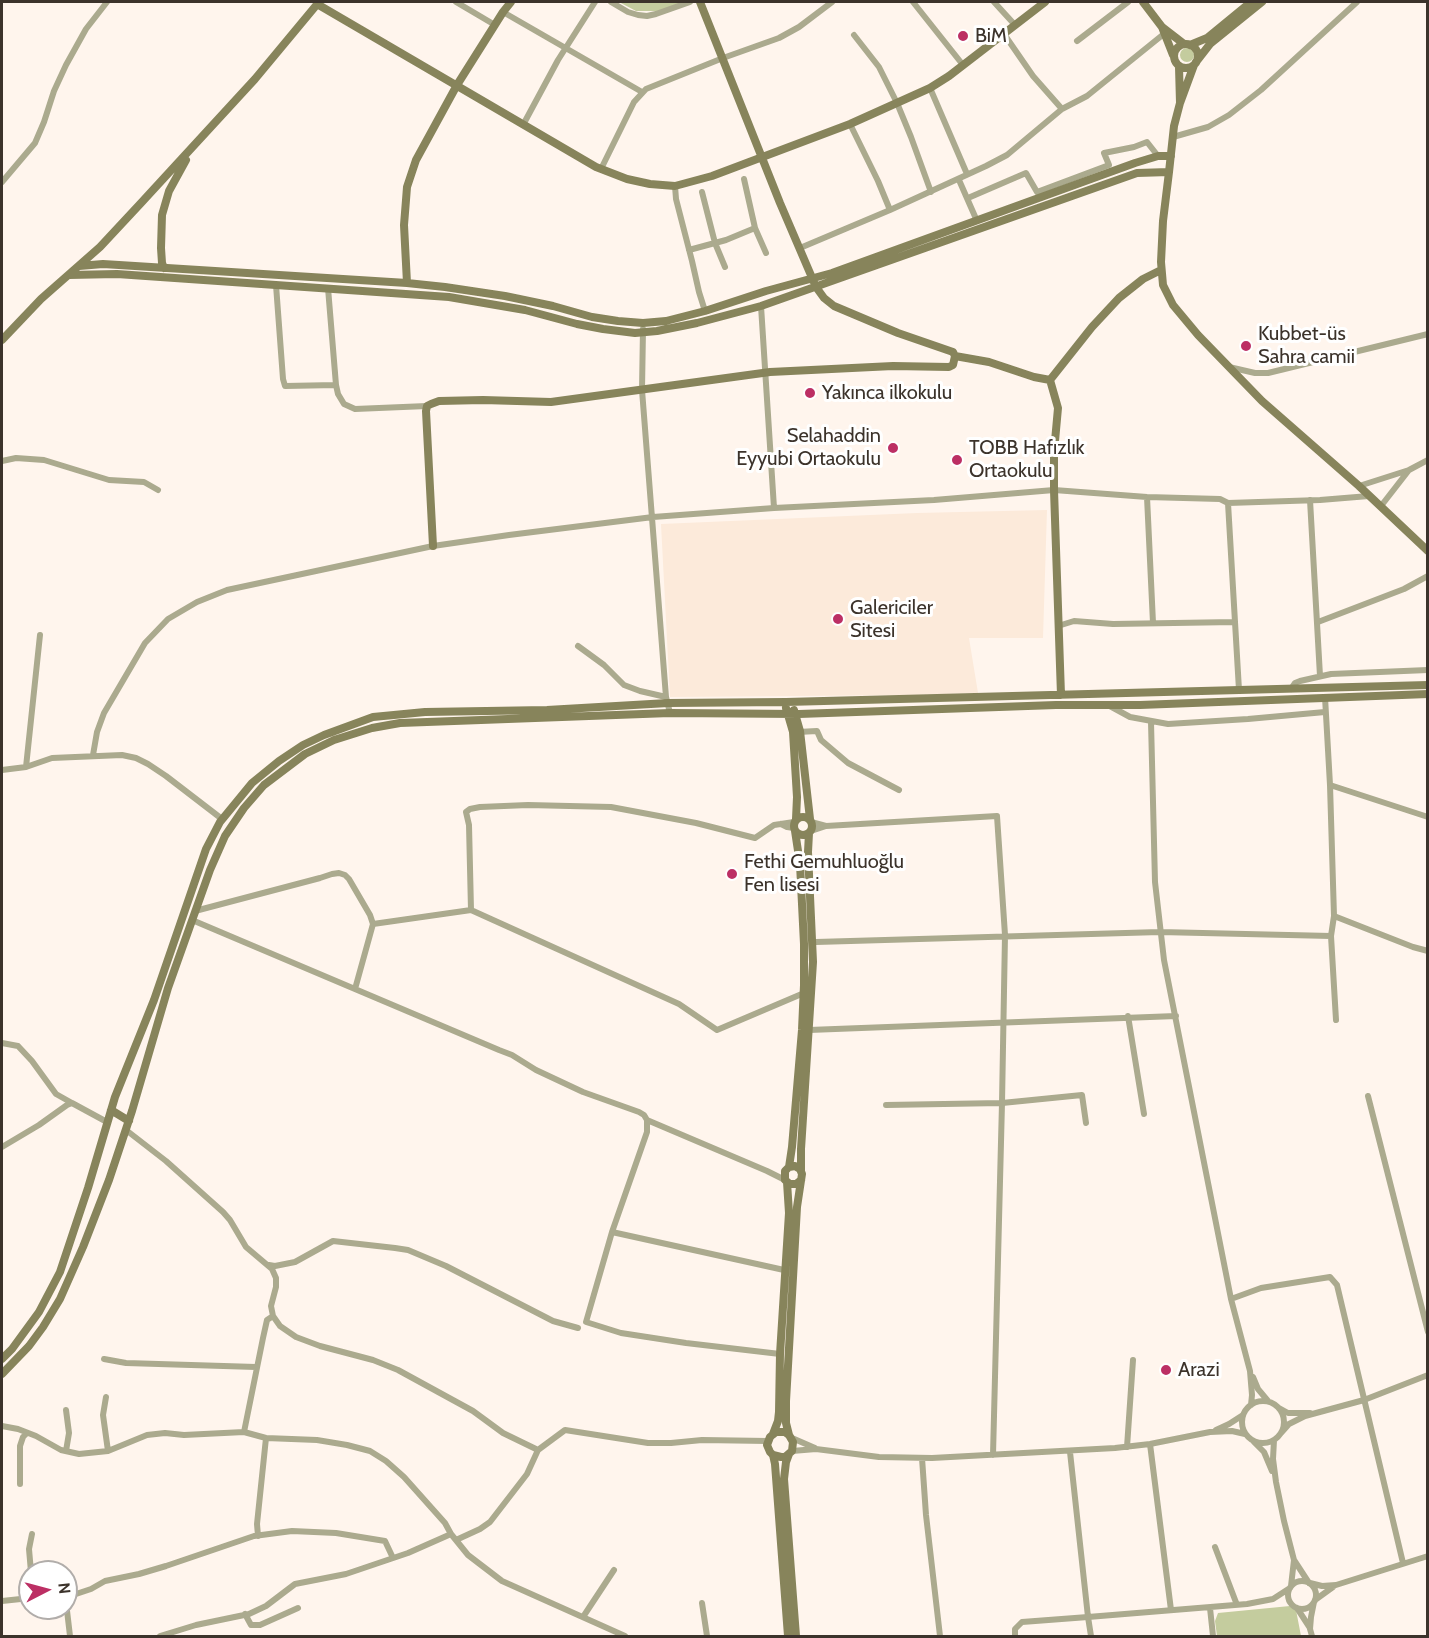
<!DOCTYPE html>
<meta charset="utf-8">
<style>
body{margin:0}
#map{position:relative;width:1429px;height:1638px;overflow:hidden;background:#fff5ed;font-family:Cabin,sans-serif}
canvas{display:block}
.frame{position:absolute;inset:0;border:3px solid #3c332b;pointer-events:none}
.north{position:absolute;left:18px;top:1560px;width:60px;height:60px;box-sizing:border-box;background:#fff;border:2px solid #b1adaa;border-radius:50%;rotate:84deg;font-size:16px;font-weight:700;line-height:24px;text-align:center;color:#3c332b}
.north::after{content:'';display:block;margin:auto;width:21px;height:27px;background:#bc2f64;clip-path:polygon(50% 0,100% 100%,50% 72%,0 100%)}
</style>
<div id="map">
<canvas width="1429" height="1638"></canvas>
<div class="frame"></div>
<div class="north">N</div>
</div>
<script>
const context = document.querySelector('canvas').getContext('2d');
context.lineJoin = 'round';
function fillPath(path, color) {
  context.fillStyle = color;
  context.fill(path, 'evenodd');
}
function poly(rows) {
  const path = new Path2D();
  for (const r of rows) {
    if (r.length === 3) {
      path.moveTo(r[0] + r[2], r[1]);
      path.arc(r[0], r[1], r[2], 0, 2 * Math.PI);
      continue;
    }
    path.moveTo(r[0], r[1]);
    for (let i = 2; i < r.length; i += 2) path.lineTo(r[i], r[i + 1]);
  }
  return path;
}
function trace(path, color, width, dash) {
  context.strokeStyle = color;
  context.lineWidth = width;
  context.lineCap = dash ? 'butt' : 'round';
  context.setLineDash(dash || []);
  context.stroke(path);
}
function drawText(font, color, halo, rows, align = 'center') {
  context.font = font + ' Cabin,sans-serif';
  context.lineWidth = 6;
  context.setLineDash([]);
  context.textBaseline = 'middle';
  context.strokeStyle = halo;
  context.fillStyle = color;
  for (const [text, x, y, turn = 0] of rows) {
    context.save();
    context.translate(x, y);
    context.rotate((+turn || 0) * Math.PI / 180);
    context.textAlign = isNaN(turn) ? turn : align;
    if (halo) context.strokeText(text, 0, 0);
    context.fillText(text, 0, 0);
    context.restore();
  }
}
fillPath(poly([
 [1047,510,1043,638,969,638,978,693,916,695,670,697,661,524,917,513]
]), '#fceada');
fillPath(poly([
 [619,2,687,2,658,11,636,11],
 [1187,55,7],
 [1290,1606,1296,1610,1301,1636,1217,1636,1215,1621,1218,1613]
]), '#c4cc9e');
trace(poly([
 [456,2,495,25],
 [611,2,628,12,638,15,647,16,656,14,690,2],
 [913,2,963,65],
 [994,2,1015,25],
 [503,12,642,92],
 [854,35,879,67,897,103,911,137,931,192],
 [1077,41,1128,2],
 [930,88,967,174],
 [1062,109,1087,96,1165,33],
 [850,124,878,181,890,210],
 [523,125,558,60,595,2],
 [1173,137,1208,127,1229,115,1261,90,1357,2],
 [601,169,634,102,646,89,723,58,779,38,799,27,832,2],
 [744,179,755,228,766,253],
 [959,180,977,221],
 [2,182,35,143,44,122,54,91,66,65,86,29,107,2],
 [675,186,676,199,692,261,699,292,705,311],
 [702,192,715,243,725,267],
 [968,198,1026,173,1037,192,1109,165,1104,153,1134,147,1147,142,1158,156],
 [800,248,890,210,986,166,1007,155,1062,109,1033,76,1004,34],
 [689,250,726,240,755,228],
 [276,285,283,379,285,386,336,385],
 [328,288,336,385,338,394,344,404,355,409,427,406],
 [761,306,774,508],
 [643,329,642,390,666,697],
 [1229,367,1255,373,1268,373,1428,334],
 [2,461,16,458,44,460,109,480,144,482,158,490],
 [1409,470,1428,460],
 [1359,486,1409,470,1381,506],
 [1147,497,1153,623],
 [1310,500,1320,676],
 [1228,503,1239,690],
 [1318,622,1404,589,1428,576],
 [1058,626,1074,621,1113,624,1235,622],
 [578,646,604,665,624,685,640,691,666,697,670,713],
 [1291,689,1295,683,1300,681,1331,674,1428,670],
 [1325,697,1330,785,1334,916,1331,936,1336,1020],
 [1108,705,1130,717,1168,724,1248,719,1325,712],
 [1151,722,1155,882,1164,960,1231,1299,1250,1371,1252,1395,1251,1405],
 [798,732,817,731,821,740,848,763,899,790],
 [93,755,97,732,104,713,145,643,168,619,197,602,227,590,433,546,509,535,653,517,774,508,934,500,1054,490,1147,497,1220,499,1228,503,1320,500,1369,496],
 [26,767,40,635],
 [2,770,26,767,52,758,122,755,136,758,148,764,166,776,222,819],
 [1330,785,1428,817],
 [781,824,787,827,794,828],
 [826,826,997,816,1005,935,1002,1103,993,1455],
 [811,831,826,826,811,822],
 [471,910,469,825,466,812,470,809,480,807,528,805,611,807,696,823,755,838,774,825,794,822],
 [195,911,320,878,332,874,339,873,345,875,349,879,370,915,373,924,355,989],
 [1334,916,1413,947,1428,951],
 [192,920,499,1050,512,1055,536,1070,583,1092,639,1112,644,1115,647,1120,647,1132,612,1232],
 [373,924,471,910,679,1004,717,1030,804,993],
 [816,942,1160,932,1331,936],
 [1128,1016,1144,1114],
 [809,1030,1176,1016],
 [2,1043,18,1046,32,1061,56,1094,72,1103],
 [1368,1096,1428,1332],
 [886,1105,1002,1103,1082,1095,1086,1123],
 [647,1120,767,1171,785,1180],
 [126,1130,166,1161,223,1212,230,1220,246,1247,272,1269,276,1278,276,1287,271,1306,273,1316,280,1326,296,1337,320,1346,373,1360,398,1370,473,1411,503,1433,538,1450],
 [2,1147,39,1125,67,1105,72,1103,107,1122],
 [269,1265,275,1266,295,1262,333,1241,395,1248,408,1250,446,1266,553,1321,578,1328],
 [1231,1299,1261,1288,1330,1277,1337,1285,1403,1563],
 [780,1354,686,1343,621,1333,586,1322,612,1232,784,1270],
 [104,1359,126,1363,256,1367],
 [1253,1377,1258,1389,1268,1401],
 [106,1397,103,1415,108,1451],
 [1263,1422,21],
 [1279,1408,1288,1413,1310,1413],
 [2,1426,18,1429,36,1436,61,1450,79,1454,108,1451,147,1435,165,1433,184,1435,244,1432,266,1438,317,1440,347,1445,370,1451,386,1461,404,1477,445,1523,451,1534,468,1555,502,1581,625,1636],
 [1216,1430,1229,1424,1243,1415],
 [244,1432,263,1338,267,1320,273,1316],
 [1281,1433,1289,1424,1305,1416,1364,1400,1428,1375],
 [792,1438,815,1448],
 [1274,1440,1273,1459,1276,1482,1284,1521,1294,1560,1309,1583],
 [1254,1442,1264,1452,1272,1471],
 [1150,1444,1171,1610],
 [1127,1447,1133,1360],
 [66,1451,69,1433,66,1410],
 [792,1451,816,1449,879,1457,932,1458,1115,1448,1150,1444,1210,1432,1232,1431,1245,1434],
 [922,1458,926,1515,940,1636],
 [20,1484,20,1446,23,1437,27,1433],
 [258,1536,257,1524,266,1438],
 [456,1540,480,1529,490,1522,527,1474,538,1450,565,1430,648,1443,671,1443,702,1440,768,1441],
 [1215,1547,1237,1605],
 [31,1572,29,1549,32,1534],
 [1302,1595,14],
 [1310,1583,1322,1586,1336,1585,1428,1556],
 [1291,1586,1294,1560],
 [66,1592,76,1594,91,1589,105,1581,139,1574,166,1566,254,1536,292,1531,336,1533,385,1541,393,1558],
 [1315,1600,1333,1587],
 [2,1601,30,1598],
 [66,1602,70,1636],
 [702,1603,707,1636],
 [1210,1608,1213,1636],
 [1297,1608,1310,1628],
 [245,1614,251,1625,260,1625,298,1608],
 [583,1617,614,1570],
 [160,1636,196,1625,249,1614,266,1606,295,1584,346,1574,408,1553,451,1534],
 [1015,1636,1015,1629,1022,1622,1088,1617,1070,1452],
 [1091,1636,1088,1617,1247,1604,1273,1599,1290,1588],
 [1312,1636,1310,1629,1311,1617,1314,1602]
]), '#abaa8e', 6);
trace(poly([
 [1143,2,1162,27],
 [317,4,596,167,627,179,650,184,675,186,712,176,850,124,930,88,949,76,1045,2],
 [1186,56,12],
 [1190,45,1207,38,1251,2],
 [1173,55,1162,27,1184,44],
 [1196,62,1210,44,1262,2],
 [1179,67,1180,103,1194,65],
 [1180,103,1174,126,1169,172,1163,221,1161,262,1163,285,1173,305,1198,335,1262,401,1359,486,1428,551],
 [79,266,103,264,407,283,445,287,505,296,553,306,592,317,618,321,643,323,666,321,705,311,766,291,832,273,1135,163,1158,156,1171,156],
 [164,268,162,263,161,248,162,215,169,191,186,160],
 [69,275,117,274,449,297,525,310,577,324,603,329,635,333,657,331,697,323,761,306,1137,173,1169,172],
 [407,283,404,225,406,200,407,187,416,160,457,85,503,12,511,2],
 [2,340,41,299,100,247,141,203,255,79,319,2],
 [955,356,989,362,1034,377,1050,380],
 [433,546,426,411,427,406,431,404,439,401,483,400,551,402,770,372,893,366,949,367,953,365,955,356,953,352,898,333,834,306,824,298,816,287,780,203,700,2],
 [1061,695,1054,490,1054,452,1058,408,1050,380,1092,327,1119,298,1143,279,1161,270],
 [786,708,793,732,797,797,796,819],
 [794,710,800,731,810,819],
 [803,826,9],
 [111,1110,129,1121],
 [789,1167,792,1147,802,1030,804,985,804,944,800,864,795,831],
 [801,1171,801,1149,813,962,808,852,809,833],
 [2,1359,12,1349,39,1312,60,1272,88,1188,115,1097,154,1000,206,849,220,822,252,783,279,761,303,745,324,735,373,717,425,712,547,710,668,703,786,702,1428,685],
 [2,1374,29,1346,43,1327,60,1299,83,1247,109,1180,132,1111,168,988,210,870,225,836,244,808,264,785,305,754,334,740,372,728,400,723,670,713,799,714,1056,705,1140,705,1428,694],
 [773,1434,778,1421,779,1412,780,1354,789,1213,787,1182],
 [789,1435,786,1423,786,1401,797,1207,802,1174,800,1169,795,1166,789,1167,785,1171,785,1180,790,1184,796,1184,801,1180],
 [789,1454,786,1462,784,1479,796,1636],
 [773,1455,781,1457,785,1457,792,1451,793,1442,789,1435,785,1432,776,1432,770,1437,767,1445,770,1452,773,1455,775,1464,788,1636]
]), '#87845b', 8);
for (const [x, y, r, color] of [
 [963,36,6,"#bc2f64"],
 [1246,346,6,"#bc2f64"],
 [810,393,6,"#bc2f64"],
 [893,448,6,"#bc2f64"],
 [957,460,6,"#bc2f64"],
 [838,619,6,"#bc2f64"],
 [732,874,6,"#bc2f64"],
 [1166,1370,6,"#bc2f64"]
]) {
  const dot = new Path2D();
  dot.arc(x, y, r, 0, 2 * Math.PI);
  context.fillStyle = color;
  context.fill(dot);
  trace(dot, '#fff', 2);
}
drawText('20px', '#3c332b', '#fff', [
 ["BiM",975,36],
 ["Kubbet-üs",1258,334],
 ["Sahra camii",1258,357],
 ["Yakınca ilkokulu",822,393],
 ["Selahaddin",881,436,"right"],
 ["Eyyubi Ortaokulu",881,459,"right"],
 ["TOBB Hafızlık",969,448],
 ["Ortaokulu",969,471],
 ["Galericiler",850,608],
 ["Sitesi",850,631],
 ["Fethi Gemuhluoğlu",744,862],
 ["Fen lisesi",744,885],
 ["Arazi",1178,1370]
], 'left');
</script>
